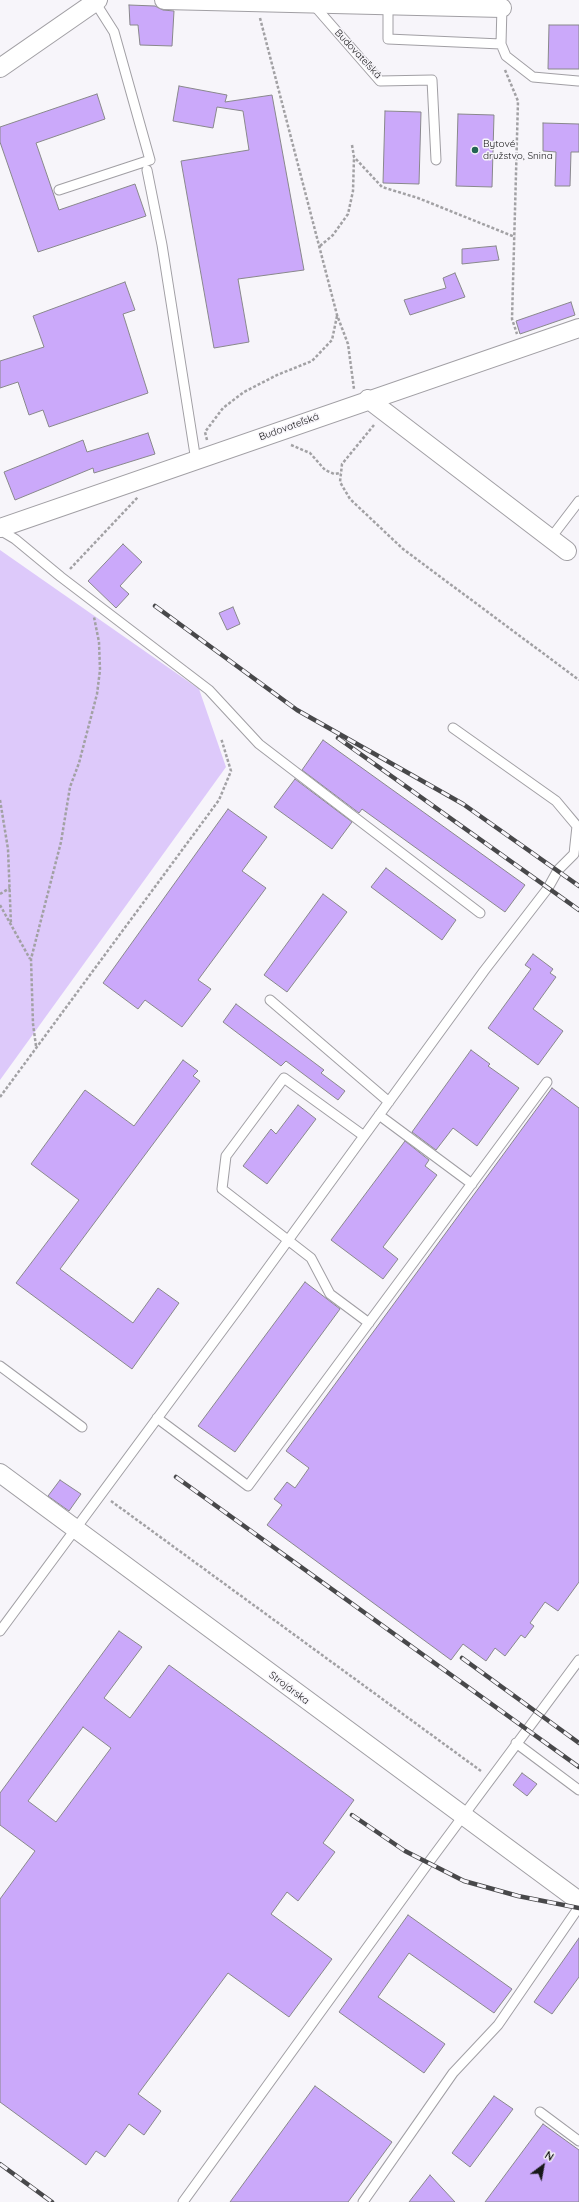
<!DOCTYPE html>
<meta charset="utf-8">
<style>
body{margin:0}
#map{position:relative;width:579px;height:2202px;overflow:hidden;background:#f7f5fa;font-family:Quicksand,sans-serif}
canvas{display:block}
.north{position:absolute;left:523px;top:2146px;width:40px;height:40px;-webkit-text-stroke:3px #f7f5fa;paint-order:stroke;rotate:32deg;font-size:11px;font-weight:700;line-height:16px;text-align:center;color:#181819}
.north::after{content:'';display:block;margin:auto;width:14px;height:18px;background:#181819;clip-path:polygon(50% 0,100% 100%,50% 72%,0 100%)}
</style>
<div id="map">
<canvas width="579" height="2202"></canvas>
<div class="north">N</div>
</div>
<script>
const context = document.querySelector('canvas').getContext('2d');
context.lineJoin = 'round';
function fillPath(path, color) {
  context.fillStyle = color;
  context.fill(path, 'evenodd');
}
function poly(rows) {
  const path = new Path2D();
  for (const r of rows) {
    path.moveTo(r[0], r[1]);
    for (let i = 2; i < r.length; i += 2) path.lineTo(r[i], r[i + 1]);
  }
  return path;
}
function trace(path, color, width, dash) {
  context.strokeStyle = color;
  context.lineWidth = width;
  context.lineCap = dash ? 'butt' : 'round';
  context.setLineDash(dash || []);
  context.stroke(path);
}
function drawText(font, color, halo, rows, align = 'center') {
  context.font = font + ' Quicksand,sans-serif';
  context.lineWidth = 3;
  context.setLineDash([]);
  context.textBaseline = 'middle';
  context.strokeStyle = halo;
  context.fillStyle = color;
  for (const [text, x, y, turn = 0] of rows) {
    context.save();
    context.translate(x, y);
    context.rotate((+turn || 0) * Math.PI / 180);
    context.textAlign = isNaN(turn) ? turn : align;
    if (halo) context.strokeText(text, 0, 0);
    context.fillText(text, 0, 0);
    context.restore();
  }
}
fillPath(poly([
 [0,550,199,689,226,767,0,1080]
]), '#ddc9fa');
const building = poly([
 [129,5,155,6,163,10,174,11,172,46,140,45,138,25,130,25,129,5],
 [549,25,579,25,579,69,548,69,549,25],
 [179,86,227,95,225,102,272,95,304,270,238,279,249,342,214,348,181,161,249,150,243,111,217,107,213,128,173,121,179,86],
 [97,94,105,119,36,143,59,210,135,184,146,216,38,252,0,142,0,127,97,94],
 [385,111,421,112,419,184,383,183,385,111],
 [458,114,494,115,492,187,456,186,458,114],
 [543,123,579,124,579,152,571,152,570,186,555,186,556,152,543,151,543,123],
 [496,246,499,260,462,264,462,249,496,246],
 [455,273,465,297,410,315,404,300,446,288,443,278,455,273],
 [125,282,135,310,123,314,148,393,49,427,43,410,29,415,18,382,0,388,0,361,44,347,33,316,125,282],
 [571,302,575,315,520,334,516,321,571,302],
 [148,433,155,454,94,473,93,468,15,500,4,472,83,440,87,452,148,433],
 [123,544,142,562,120,586,129,594,116,608,88,581,123,544],
 [233,607,240,624,227,630,219,613,233,607],
 [323,740,525,885,505,912,362,809,359,813,302,770,323,740],
 [295,779,352,822,332,849,274,807,295,779],
 [228,809,267,837,242,871,266,888,198,980,211,989,182,1027,145,1000,138,1009,103,983,228,809],
 [386,868,456,920,442,940,371,887,386,868],
 [323,894,347,912,287,992,264,975,323,894],
 [533,954,553,969,550,973,556,977,533,1009,563,1031,538,1065,488,1028,531,969,525,965,533,954],
 [236,1004,324,1070,321,1073,345,1091,338,1100,286,1061,281,1066,223,1022,236,1004],
 [471,1050,490,1064,488,1066,519,1088,477,1146,453,1128,436,1150,412,1132,471,1050],
 [183,1060,198,1071,193,1076,200,1081,60,1269,133,1323,158,1288,179,1303,132,1369,16,1283,79,1200,31,1164,85,1090,134,1126,183,1060],
 [552,1088,579,1108,579,1582,558,1611,545,1602,530,1623,534,1626,525,1638,521,1635,505,1656,495,1648,486,1661,463,1644,451,1660,267,1525,282,1505,274,1499,287,1482,295,1488,309,1468,286,1451,552,1088],
 [298,1105,316,1119,267,1184,243,1166,271,1129,276,1134,298,1105],
 [405,1141,429,1160,425,1166,437,1175,383,1247,398,1259,383,1279,331,1240,405,1141],
 [305,1282,340,1309,235,1452,198,1426,305,1282],
 [60,1480,81,1494,69,1511,48,1496,60,1480],
 [119,1631,142,1647,104,1698,130,1718,169,1665,354,1800,323,1843,335,1852,298,1901,287,1892,271,1914,332,1959,289,2017,228,1973,138,2094,161,2111,144,2135,129,2124,105,2157,96,2151,86,2165,0,2102,0,1899,35,1851,0,1825,0,1793,119,1631],
 [83,1727,111,1748,56,1822,28,1801,83,1727],
 [522,1773,537,1784,527,1796,513,1785,522,1773],
 [408,1915,512,1989,494,2013,409,1953,378,1997,445,2044,424,2073,339,2012,408,1915],
 [579,1938,579,1977,552,2014,534,2002,579,1938],
 [315,2086,392,2142,348,2202,230,2202,315,2086],
 [494,2096,513,2109,470,2167,452,2153,494,2096],
 [543,2124,579,2150,579,2202,485,2202,543,2124],
 [430,2175,455,2202,409,2202,430,2175]
]);
fillPath(building, '#cba9fa');
trace(building, '#89888c', 1);
const service = poly([
 [312,3,380,81,432,80,436,160],
 [388,5,388,39,501,44,502,6],
 [501,44,506,56,533,77,578,81],
 [147,170,162,245,196,461],
 [59,190,150,160,114,32,95,2],
 [0,530,15,539,61,577,209,690,259,744,480,913],
 [550,539,579,501],
 [270,1000,389,1102],
 [379,1115,472,1184],
 [364,1136,284,1078,226,1156,222,1189,311,1258,330,1294,369,1323],
 [0,1366,82,1427],
 [157,1418,248,1486,547,1082],
 [0,1631,241,1305,484,971,548,888,558,870,574,854,577,826,556,801,453,728],
 [516,1743,579,1790],
 [540,2112,579,2141],
 [183,2202,429,1862,579,1660],
 [363,2202,453,2073,498,2025,579,1907]
]);
const minor = poly([
 [164,0,502,8],
 [0,68,98,0],
 [368,399,567,551],
 [0,528,579,328],
 [0,1473,579,1901]
]);
trace(service, '#a19fa4', 11);
trace(minor, '#a19fa4', 20);
trace(poly([
 [260,18,337,315,348,344,354,389],
 [505,70,518,101,512,319,517,334],
 [352,145,354,157,382,187,418,198,515,237],
 [320,246,333,235,348,214,353,191,354,158],
 [374,425,342,464,340,482,350,499,403,549,579,680],
 [207,440,205,432,223,408,244,392,277,375,312,361,332,340,337,316],
 [291,445,310,453,325,470,334,474,341,473],
 [70,569,138,497],
 [0,800,8,849,11,925],
 [0,894,10,888],
 [0,905,30,959],
 [36,1046,33,1024,31,959,61,842,70,787,79,763,97,694,100,670,99,642,94,617],
 [0,1097,219,800,231,771,221,738],
 [111,1501,481,1771]
]), '#a2a1a4', 2.5, [3, 2]);
trace(service, '#fff', 9);
trace(minor, '#fff', 18);
const rail = poly([
 [155,606,297,710,463,804,579,886],
 [338,738,579,910],
 [176,1477,579,1767],
 [462,1658,579,1743],
 [352,1815,405,1851,464,1881,518,1896,579,1908],
 [0,2164,52,2202]
]);
trace(rail, '#48484a', 4.5);
trace(rail, '#f7f5fa', 3, [9]);
for (const [x, y, r, color] of [
 [475,150,4,"#246553"]
]) {
  const dot = new Path2D();
  dot.arc(x, y, r, 0, 2 * Math.PI);
  context.fillStyle = color;
  context.fill(dot);
  trace(dot, '#f7f5fa', 1.5);
}
drawText('10px', '#181819', '#f7f5fa', [
 ["Budovateľská",358,54,47],
 ["Budovateľská",289,427,-20],
 ["Strojárska",289,1688,37]
]);
drawText('10px', '#181819', '#f7f5fa', [
 ["Bytové",483,144],
 ["družstvo, Snina",483,156]
], 'left');
</script>
